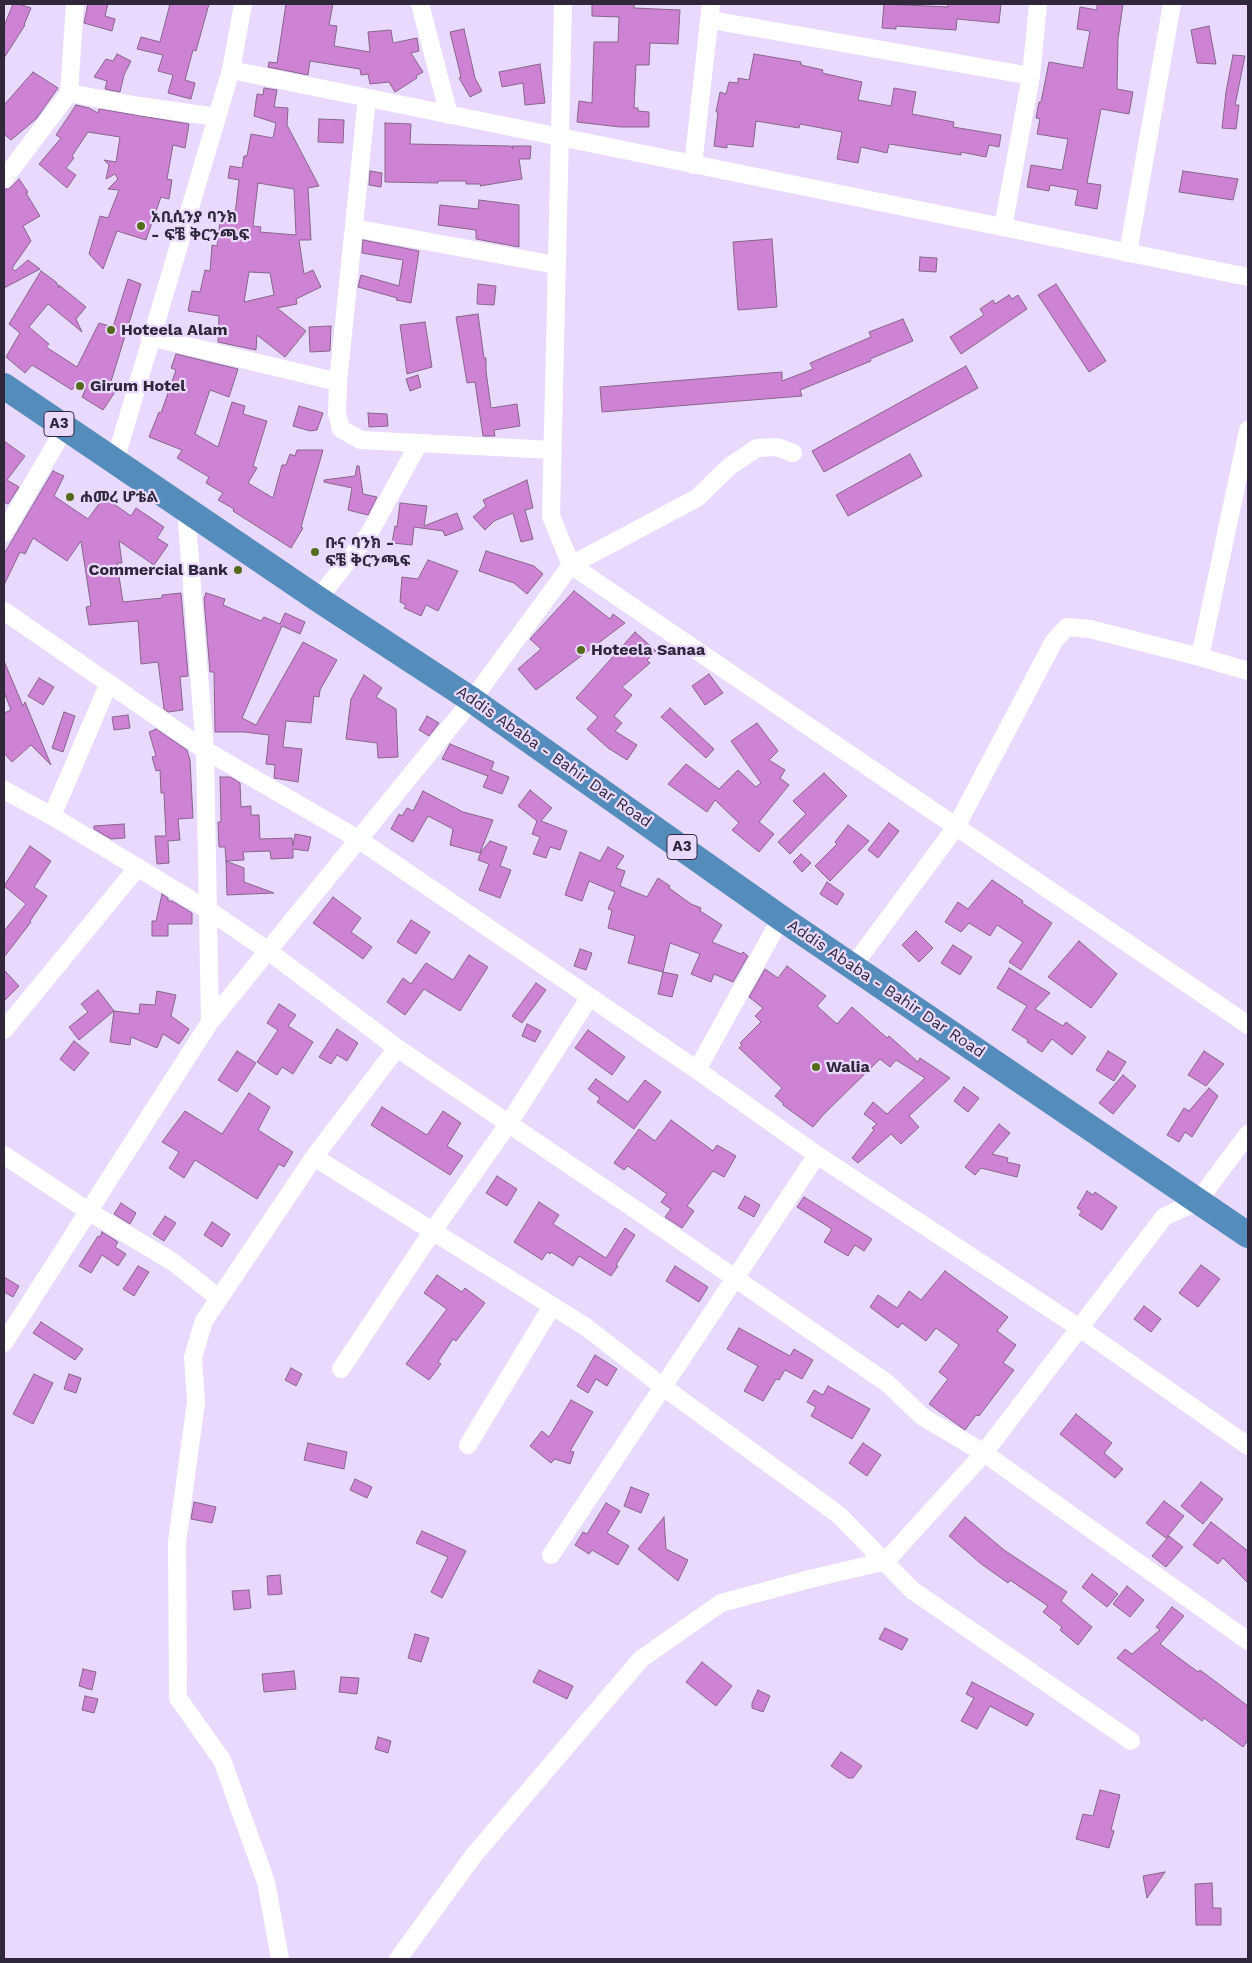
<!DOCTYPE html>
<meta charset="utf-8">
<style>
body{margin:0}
#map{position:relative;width:1252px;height:1963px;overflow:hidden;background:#e9d9fe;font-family:"Work Sans",sans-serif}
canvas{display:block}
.frame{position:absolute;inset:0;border:5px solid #30283a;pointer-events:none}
</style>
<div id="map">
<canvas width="1252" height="1963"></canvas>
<div class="frame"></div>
</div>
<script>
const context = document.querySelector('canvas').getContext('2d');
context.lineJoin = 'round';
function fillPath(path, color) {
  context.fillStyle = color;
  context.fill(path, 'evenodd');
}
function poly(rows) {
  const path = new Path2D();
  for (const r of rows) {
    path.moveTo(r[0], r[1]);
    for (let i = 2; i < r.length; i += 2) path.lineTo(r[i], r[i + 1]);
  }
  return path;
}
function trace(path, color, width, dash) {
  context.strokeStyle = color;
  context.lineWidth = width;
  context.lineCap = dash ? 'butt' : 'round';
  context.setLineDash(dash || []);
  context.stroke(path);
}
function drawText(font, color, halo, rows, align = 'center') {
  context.font = font + ' "Work Sans","Noto Sans Ethiopic",sans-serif';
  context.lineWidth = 4.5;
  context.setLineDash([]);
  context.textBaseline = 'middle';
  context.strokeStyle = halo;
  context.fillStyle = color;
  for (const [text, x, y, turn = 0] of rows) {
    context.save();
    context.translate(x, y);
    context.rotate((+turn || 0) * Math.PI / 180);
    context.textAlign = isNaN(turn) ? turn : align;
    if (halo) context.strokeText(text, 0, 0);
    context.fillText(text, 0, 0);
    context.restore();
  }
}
const building = poly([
 [13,4,19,4,31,8,24,25,25,25,4,58,4,26,13,4],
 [88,4,108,4,105,16,115,19,112,31,84,23,88,4],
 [170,4,209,4,196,51,193,50,185,80,195,83,191,99,168,93,173,75,158,71,163,55,137,49,141,37,160,42,170,4],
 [286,4,333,4,329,25,337,26,334,46,370,52,368,32,391,30,393,43,417,38,419,51,411,53,423,72,416,76,417,78,395,92,389,82,370,84,368,74,361,75,360,69,310,61,308,75,268,67,269,62,277,63,286,4],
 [592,4,634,4,634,8,680,10,678,44,650,43,649,65,636,65,634,108,638,108,638,111,649,112,649,127,620,127,577,122,579,101,592,103,594,42,618,42,619,17,592,16,592,4],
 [884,4,948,7,948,4,1001,4,999,23,957,19,956,30,896,26,896,29,882,28,884,4],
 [1097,4,1123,4,1118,39,1117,89,1133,92,1129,114,1101,109,1087,183,1101,185,1097,209,1075,205,1078,190,1050,185,1049,191,1027,187,1031,165,1062,170,1068,139,1037,134,1040,119,1036,118,1039,102,1041,102,1049,62,1083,68,1090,31,1077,29,1080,7,1097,10,1097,4],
 [1209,26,1216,64,1197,63,1191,30,1209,26],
 [464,29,475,78,482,91,470,97,459,78,461,77,450,32,464,29],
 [117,54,131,61,124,75,120,92,105,89,107,81,94,77,106,59,113,61,117,54],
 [754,54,801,62,801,65,823,70,822,73,862,82,858,100,891,106,894,88,916,92,912,114,954,122,953,127,1001,135,999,147,989,145,986,157,961,152,961,155,889,144,887,153,861,147,858,163,837,159,842,132,800,124,799,128,756,121,753,147,727,144,727,148,714,146,718,112,716,112,720,92,726,94,729,82,738,83,738,78,749,80,754,54],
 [1233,55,1245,56,1235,105,1239,105,1236,129,1222,128,1226,92,1233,55],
 [540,64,545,103,525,105,523,83,502,87,499,72,540,64],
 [33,72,58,88,36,119,11,140,4,134,4,105,33,72],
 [264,88,277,90,274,107,288,108,287,125,319,186,308,188,311,240,299,240,304,274,313,270,321,287,296,299,297,304,277,308,306,331,285,357,257,335,256,350,218,342,219,316,188,311,192,291,200,292,205,270,210,271,212,245,217,246,220,222,234,223,239,180,228,178,230,166,242,168,244,156,247,156,251,134,273,138,276,123,254,116,257,94,263,95,264,88],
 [258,183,294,189,296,235,260,232,261,227,253,226,258,183],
 [249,272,270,273,274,295,244,302,249,272],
 [76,105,89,108,98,113,99,109,189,124,185,148,173,145,167,179,172,180,169,199,161,197,146,240,117,231,103,269,89,254,100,216,108,218,119,190,108,189,118,179,115,174,106,179,109,165,104,160,116,162,120,137,88,132,72,156,74,158,66,168,76,175,67,188,39,164,61,138,56,135,76,105],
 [319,119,344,120,343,143,318,142,319,119],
 [385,123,411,124,410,144,511,146,513,149,512,146,531,146,530,159,519,159,522,179,480,186,481,184,466,184,466,181,438,181,438,183,385,182,385,123],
 [370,171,382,173,381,187,369,185,370,171],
 [1183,171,1238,179,1233,200,1179,192,1183,171],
 [19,179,28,192,26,193,40,216,23,226,31,241,12,268,15,271,28,260,40,269,4,288,4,189,9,189,19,179],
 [479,200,519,205,519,247,476,239,476,230,438,225,440,205,478,209,479,200],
 [772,239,777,307,738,310,733,242,772,239],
 [363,240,419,251,411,303,396,300,397,298,358,287,361,275,399,286,403,260,362,253,363,240],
 [920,257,937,258,936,272,919,271,920,257],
 [41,271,56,282,59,288,59,285,86,307,76,319,82,332,48,304,29,327,49,344,46,347,77,367,99,323,113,327,128,279,141,284,109,388,115,392,103,410,82,397,86,388,77,382,72,390,32,365,25,373,6,357,20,333,9,324,41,271],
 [478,284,496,286,494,305,477,304,478,284],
 [1056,284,1106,361,1089,372,1038,295,1056,284],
 [1009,295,1012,299,1018,295,1027,309,961,354,950,337,984,315,980,309,993,300,995,304,1009,295],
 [478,314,484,358,486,358,486,371,491,408,517,404,520,426,494,430,495,436,483,436,475,382,467,383,456,317,478,314],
 [903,319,913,341,870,359,871,361,800,390,802,396,602,412,600,387,782,372,782,381,813,369,810,363,871,337,869,332,903,319],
 [425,322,432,367,407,374,400,325,425,322],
 [331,326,330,351,310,352,309,327,331,326],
 [176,354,238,369,229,397,210,390,195,434,218,447,232,402,245,406,243,414,267,421,253,466,257,468,248,483,273,498,282,465,286,465,290,454,295,456,297,450,323,450,301,527,303,528,291,548,233,511,234,509,218,500,223,493,206,483,209,477,177,458,182,450,149,437,159,412,161,413,176,370,171,368,176,354],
 [966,366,978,388,824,472,812,451,966,366],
 [418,375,421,387,410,391,406,379,418,375],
 [299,406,323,413,317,430,310,431,293,426,299,406],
 [368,413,387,414,388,426,369,427,368,413],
 [4,441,25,456,7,480,19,487,8,504,4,502,4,441],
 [910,454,922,476,848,516,836,495,910,454],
 [357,466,359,466,363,494,377,497,368,515,348,510,352,488,324,482,324,480,355,476,357,466],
 [53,471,64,476,54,496,88,519,104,497,131,516,136,508,164,527,157,538,168,545,154,565,119,541,122,563,117,563,123,602,162,598,162,595,181,593,188,674,188,676,180,677,183,710,168,712,164,709,158,662,141,664,138,621,89,625,86,607,91,606,81,541,67,561,33,538,25,554,20,552,4,585,4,554,53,471],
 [527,480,533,508,525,510,533,539,521,542,513,513,494,521,485,530,473,517,486,506,483,500,527,480],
 [400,503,427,506,424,526,457,513,463,529,445,536,443,531,414,527,412,545,392,543,395,526,397,527,400,503],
 [486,551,534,566,543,574,527,594,514,583,479,571,486,551],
 [428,560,458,571,438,611,426,605,421,616,404,608,406,605,400,602,402,577,418,579,428,560],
 [574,591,610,619,613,614,625,623,536,690,518,669,541,649,530,639,574,591],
 [206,593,225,599,223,605,261,621,264,617,280,624,285,613,305,622,300,634,282,626,242,718,256,725,303,642,337,660,320,690,319,697,314,696,311,723,286,721,283,747,302,749,298,782,274,778,275,765,266,764,269,735,244,732,215,732,214,672,210,672,204,599,206,593],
 [635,632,656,651,647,660,650,663,622,687,632,695,614,716,622,723,615,731,637,745,627,760,608,748,587,729,598,717,576,698,635,632],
 [4,661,23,706,25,702,51,765,31,745,12,762,4,753,4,713,11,710,4,692,4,661],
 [709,674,723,693,705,705,692,686,709,674],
 [364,675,382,688,376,697,396,709,398,757,378,758,377,743,346,739,351,699,364,675],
 [39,678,54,687,43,705,28,696,39,678],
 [670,708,714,749,706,758,661,717,670,708],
 [64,712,75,716,63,752,52,748,64,712],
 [128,715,130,728,114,730,112,717,128,715],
 [427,716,439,723,429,736,419,730,427,716],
 [757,723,778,751,769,760,785,770,780,778,789,785,759,822,774,834,759,852,732,830,739,823,715,800,707,812,668,784,686,764,719,789,738,770,756,787,761,783,731,741,757,723],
 [156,729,187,750,190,760,193,818,178,819,180,840,168,841,169,863,157,864,155,836,166,836,164,793,161,793,160,770,156,771,152,757,156,756,149,732,156,729],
 [450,744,494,762,491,770,509,777,502,794,483,787,488,776,442,759,450,744],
 [824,773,847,796,790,854,778,842,806,814,793,801,824,773],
 [220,777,230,777,240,783,241,807,251,806,251,815,259,815,260,839,292,838,293,846,295,834,311,837,308,851,293,849,293,858,271,859,270,851,243,852,244,860,226,861,225,847,219,847,218,822,221,822,220,777],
 [530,790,552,808,541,821,567,831,560,850,550,847,546,858,533,854,540,837,532,834,537,821,518,806,530,790],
 [423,791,463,812,493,820,480,853,450,845,453,829,428,816,413,842,391,829,399,814,402,816,407,808,413,811,423,791],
 [889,823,899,831,878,858,868,850,889,823],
 [124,824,125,838,111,839,94,829,94,826,124,824],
 [848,825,869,841,830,881,815,866,837,844,835,842,848,825],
 [490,841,507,847,500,866,511,870,500,898,479,890,489,864,478,860,481,852,490,841],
 [30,846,51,861,34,887,47,896,30,921,31,922,4,957,4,931,26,904,4,886,30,846],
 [608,847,624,856,616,868,625,871,620,886,647,897,658,878,670,886,669,888,691,904,701,908,700,911,722,925,712,942,741,954,743,952,748,956,733,982,714,974,711,982,691,974,700,954,670,943,663,972,678,975,672,997,658,994,663,972,628,963,635,936,608,928,612,910,608,909,615,892,589,881,582,901,565,895,580,852,600,861,608,847],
 [801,854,811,863,802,872,793,862,801,854],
 [226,861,244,868,244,882,274,893,227,895,226,861],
 [992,880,1023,901,1022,903,1052,923,1021,970,1009,962,1023,942,997,925,990,936,969,923,961,932,945,922,958,902,968,909,992,880],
 [827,882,844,894,837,905,820,894,827,882],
 [162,894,168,898,168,901,172,901,192,913,192,924,168,924,168,936,152,936,152,921,156,921,162,894],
 [333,897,361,918,351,932,372,947,363,959,313,923,333,897],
 [411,920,430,932,416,954,397,942,411,920],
 [916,931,933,948,919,962,902,945,916,931],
 [1079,941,1117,974,1091,1008,1048,977,1079,941],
 [953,945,972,957,960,975,941,963,953,945],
 [580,949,592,953,586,970,574,966,580,949],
 [469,955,488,967,460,1011,424,989,405,1015,387,1002,403,978,411,984,426,963,453,980,469,955],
 [787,966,826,996,817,1006,837,1024,852,1007,887,1038,889,1036,918,1062,920,1058,950,1078,909,1116,919,1127,901,1144,891,1134,858,1163,852,1158,874,1130,872,1128,877,1124,864,1114,873,1102,887,1114,925,1078,896,1060,890,1067,880,1059,824,1114,813,1127,783,1105,783,1103,775,1096,782,1088,739,1048,742,1045,740,1043,761,1022,755,1016,763,1008,749,997,765,969,778,978,787,966],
 [1009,968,1050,993,1035,1009,1063,1026,1066,1022,1086,1037,1072,1055,1052,1039,1042,1052,1027,1042,1028,1040,1012,1030,1027,1006,997,988,1009,968],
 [4,970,19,986,4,1001,4,970],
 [536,983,546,990,522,1023,512,1016,536,983],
 [98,990,114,1011,139,1014,140,1004,155,1005,157,991,176,995,171,1016,189,1029,179,1044,163,1034,157,1048,131,1037,130,1045,110,1042,114,1011,79,1040,69,1027,88,1012,81,1004,98,990],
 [279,1004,296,1015,288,1026,313,1042,293,1074,282,1067,277,1075,257,1062,278,1030,267,1023,279,1004],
 [527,1024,541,1031,535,1042,522,1036,527,1024],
 [337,1029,358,1043,347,1061,337,1055,331,1064,319,1057,337,1029],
 [588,1030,625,1057,612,1075,575,1048,588,1030],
 [74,1041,89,1053,74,1071,60,1059,74,1041],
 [237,1051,256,1063,237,1092,218,1080,237,1051],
 [1108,1051,1126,1062,1114,1081,1096,1070,1108,1051],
 [1204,1051,1224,1064,1206,1086,1188,1075,1204,1051],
 [1123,1075,1136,1086,1113,1114,1099,1103,1123,1075],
 [596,1079,628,1102,645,1080,661,1092,634,1129,597,1102,600,1098,588,1089,596,1079],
 [964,1087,979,1098,968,1112,954,1101,964,1087],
 [1209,1088,1218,1096,1192,1137,1185,1132,1179,1142,1167,1135,1184,1108,1189,1111,1209,1088],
 [249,1093,270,1107,258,1130,293,1152,284,1167,279,1164,257,1199,195,1160,184,1178,169,1168,179,1152,162,1142,185,1111,222,1134,249,1093],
 [382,1107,427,1135,443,1111,461,1123,447,1146,463,1156,450,1175,371,1125,382,1107],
 [671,1120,713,1151,717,1145,736,1156,724,1177,713,1171,687,1206,694,1211,682,1228,665,1217,671,1209,661,1202,667,1194,628,1166,624,1170,614,1163,639,1129,655,1141,671,1120],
 [999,1124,1010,1133,992,1154,1008,1158,1007,1162,1020,1165,1017,1177,981,1168,975,1175,965,1167,999,1124],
 [497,1176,517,1189,507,1206,486,1193,497,1176],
 [1087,1191,1093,1195,1095,1192,1117,1207,1102,1230,1079,1215,1082,1211,1077,1208,1087,1191],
 [745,1196,760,1205,754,1217,738,1208,745,1196],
 [804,1197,872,1239,864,1251,855,1245,848,1256,824,1242,832,1229,797,1207,804,1197],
 [539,1202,559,1215,553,1224,606,1258,625,1228,635,1235,616,1265,618,1266,611,1276,579,1256,573,1266,551,1252,550,1254,547,1252,542,1260,514,1242,539,1202],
 [121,1203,136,1213,130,1224,114,1214,121,1203],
 [165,1216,176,1223,164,1241,153,1234,165,1216],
 [212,1222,230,1234,222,1247,204,1235,212,1222],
 [102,1232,118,1242,115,1247,126,1254,118,1266,102,1255,91,1273,79,1266,98,1236,100,1237,102,1232],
 [1201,1265,1220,1279,1198,1307,1179,1293,1201,1265],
 [138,1266,149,1272,134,1296,123,1289,138,1266],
 [675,1266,708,1287,699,1302,666,1281,675,1266],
 [945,1271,1008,1317,997,1331,1016,1345,1003,1363,1014,1370,979,1416,976,1415,965,1430,929,1404,948,1379,939,1372,959,1345,936,1328,926,1341,902,1323,898,1328,870,1307,878,1295,897,1308,909,1291,921,1300,945,1271],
 [437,1275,462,1292,465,1288,485,1303,456,1341,453,1339,438,1362,441,1364,429,1380,406,1364,447,1309,424,1293,437,1275],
 [4,1277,19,1286,13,1297,4,1292,4,1277],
 [1144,1306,1161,1319,1151,1332,1134,1319,1144,1306],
 [41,1322,83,1349,75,1360,33,1333,41,1322],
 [739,1328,790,1356,794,1349,813,1360,802,1379,785,1370,779,1380,776,1379,763,1401,744,1391,758,1366,727,1349,739,1328],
 [595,1355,617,1369,607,1386,596,1379,588,1393,577,1386,595,1355],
 [291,1368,302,1374,296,1386,285,1380,291,1368],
 [34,1374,53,1383,33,1424,13,1414,34,1374],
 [69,1374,81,1378,76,1393,64,1389,69,1374],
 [828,1386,870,1409,852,1439,811,1416,816,1407,807,1402,814,1390,823,1395,828,1386],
 [571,1400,593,1412,570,1451,574,1452,570,1464,555,1459,551,1463,530,1446,542,1431,549,1437,571,1400],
 [1076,1414,1112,1443,1104,1453,1123,1469,1115,1478,1060,1434,1076,1414],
 [308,1443,347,1452,344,1469,304,1460,308,1443],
 [863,1443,881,1455,867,1476,849,1463,863,1443],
 [355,1479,372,1487,367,1498,350,1490,355,1479],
 [1201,1482,1223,1499,1203,1524,1181,1506,1201,1482],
 [631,1487,649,1494,641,1513,624,1506,631,1487],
 [1164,1501,1184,1516,1166,1538,1146,1523,1164,1501],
 [194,1502,216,1507,212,1523,191,1519,194,1502],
 [606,1503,620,1511,607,1533,629,1546,618,1565,592,1550,589,1554,575,1545,583,1532,587,1534,606,1503],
 [664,1517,666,1549,688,1560,678,1581,638,1549,664,1517],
 [965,1517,1004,1550,1067,1592,1061,1601,1092,1627,1078,1645,1060,1630,1062,1627,1043,1612,1048,1606,1010,1580,1008,1583,980,1563,949,1536,965,1517],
 [1211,1522,1248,1551,1248,1583,1223,1558,1218,1564,1193,1545,1211,1522],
 [422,1531,466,1551,442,1598,431,1592,448,1557,416,1543,422,1531],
 [1169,1536,1183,1547,1166,1567,1152,1556,1169,1536],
 [1092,1574,1118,1594,1107,1607,1082,1587,1092,1574],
 [280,1575,282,1594,268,1595,267,1576,280,1575],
 [1127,1586,1144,1600,1130,1617,1113,1604,1127,1586],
 [249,1590,251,1608,234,1610,232,1591,249,1590],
 [1172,1607,1184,1616,1160,1644,1198,1672,1200,1670,1248,1706,1248,1740,1243,1747,1204,1718,1202,1721,1117,1658,1125,1649,1132,1654,1160,1630,1156,1627,1172,1607],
 [885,1628,908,1639,902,1650,879,1639,885,1628],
 [415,1634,429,1638,421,1662,408,1658,415,1634],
 [702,1662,732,1686,716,1706,686,1682,702,1662],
 [83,1669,96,1672,92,1690,79,1686,83,1669],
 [539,1670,573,1686,567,1699,533,1682,539,1670],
 [294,1671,296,1689,264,1692,262,1674,294,1671],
 [341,1677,359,1678,357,1694,339,1692,341,1677],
 [972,1682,1034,1714,1027,1726,990,1706,977,1729,961,1721,974,1698,966,1694,972,1682],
 [758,1690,770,1696,763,1712,752,1708,752,1703,758,1690],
 [85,1696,98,1699,94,1713,82,1710,85,1696],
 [378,1737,391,1741,388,1753,375,1749,378,1737],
 [841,1752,862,1766,853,1778,848,1778,831,1766,841,1752],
 [1100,1790,1120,1795,1111,1830,1114,1831,1109,1848,1076,1839,1083,1814,1093,1816,1100,1790],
 [1165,1872,1147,1898,1143,1876,1165,1872],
 [1212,1883,1213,1908,1221,1908,1221,1925,1196,1925,1195,1884,1212,1883]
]);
fillPath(building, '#ce82d3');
trace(building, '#876689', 1);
trace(poly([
 [420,4,449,115],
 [711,20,1031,76],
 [231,70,1248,277],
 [69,93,139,106,217,117],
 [367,98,338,382,337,413,341,429,361,440,553,450],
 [693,165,711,4],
 [4,179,69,93,75,4],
 [1003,227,1031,76,1038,4],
 [354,228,556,265],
 [1128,253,1172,4],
 [150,337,338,382],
 [793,453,777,447,757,448,730,466,697,498,571,565,1248,1025],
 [115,461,231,70,243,4],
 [186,510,205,750,210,1022],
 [4,533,65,428],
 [318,599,369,534,419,443],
 [4,611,205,750,358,839,697,1070,817,1155,1081,1329,1248,1446],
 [1200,657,1248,430],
 [4,790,52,816,208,910,267,950,397,1048,642,1214,887,1383,923,1417,984,1453,1248,1641],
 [52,816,109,683],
 [853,966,956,827,1054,641,1067,627,1090,629,1200,657,1248,671],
 [4,1030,138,867],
 [697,1070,781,918],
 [4,1155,88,1211,173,1262,219,1298],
 [314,1157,586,1327,662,1386,839,1515,912,1590,1131,1741],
 [4,1343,210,1022,472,700,571,565,551,516,563,4],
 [341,1369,432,1232,509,1123,589,998],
 [468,1445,552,1306],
 [551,1555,817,1155],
 [280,1959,266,1882,222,1760,178,1698,177,1542,196,1402,193,1357,204,1321,314,1157,397,1048],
 [398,1959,474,1855,641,1659,721,1603,810,1579,886,1561,984,1453,1164,1217,1198,1201,1248,1134]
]), '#fff', 18);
trace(poly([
 [4,386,318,599,472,700,781,918,1248,1235]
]), '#548dbc', 26);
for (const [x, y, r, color] of [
 [141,226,5,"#546b1c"],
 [111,330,5,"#546b1c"],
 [80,386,5,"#546b1c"],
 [70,497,5,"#546b1c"],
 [315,552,5,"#546b1c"],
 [238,570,5,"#546b1c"],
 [581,650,5,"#546b1c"],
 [816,1067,5,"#546b1c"]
]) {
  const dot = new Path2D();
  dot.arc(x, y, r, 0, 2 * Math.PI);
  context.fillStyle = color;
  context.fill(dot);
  trace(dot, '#e9d9fe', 2);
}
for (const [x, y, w] of [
 [59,424,30],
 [682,847,30]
]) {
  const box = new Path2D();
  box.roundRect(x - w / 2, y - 12.5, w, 25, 4);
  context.fillStyle = '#e9d9fe';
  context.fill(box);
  trace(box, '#30283a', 1);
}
drawText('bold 15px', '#30283a', null, [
 ["A3",59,424],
 ["A3",682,847]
]);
drawText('bold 16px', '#30283a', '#e9d9fe', [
 ["አቢሲንያ ባንክ",151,217],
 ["- ፍቼ ቅርንጫፍ",151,235],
 ["Hoteela Alam",121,330],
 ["Girum Hotel",90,386],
 ["ሐመረ ሆቴል",80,497],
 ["ቡና ባንክ -",325,543],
 ["ፍቼ ቅርንጫፍ",325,561],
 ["Commercial Bank",228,570,"right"],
 ["Hoteela Sanaa",591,650],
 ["Walia",826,1067]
], 'left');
drawText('16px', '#30283a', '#e9d9fe', [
 ["Addis Ababa - Bahir Dar Road",554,757,35],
 ["Addis Ababa - Bahir Dar Road",886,989,34]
]);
</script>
